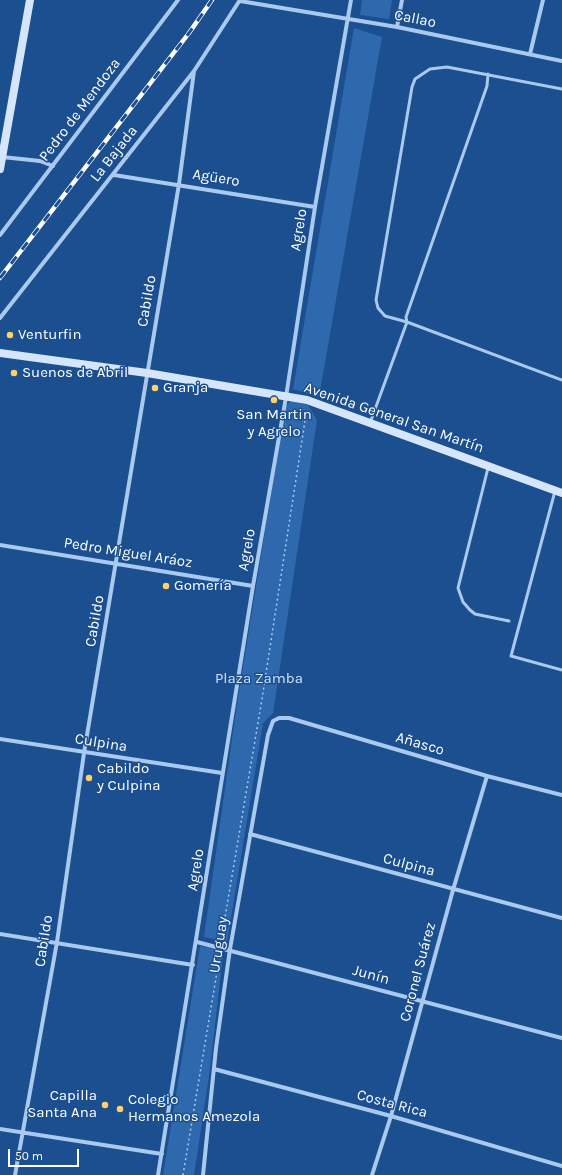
<!DOCTYPE html>
<meta charset="utf-8">
<style>
body{margin:0}
#map{position:relative;width:562px;height:1175px;overflow:hidden;background:#1b4f8f;font-family:Karla,sans-serif}
canvas{display:block}
.scale{position:absolute;left:8px;top:1149px;width:71px;height:18px;box-sizing:border-box;border:2px solid #fff;border-top:0;padding-left:5px;font-size:12px;line-height:14px;white-space:nowrap;color:#fff;-webkit-text-stroke:3px #1b4f8f;paint-order:stroke}
</style>
<div id="map">
<canvas width="562" height="1175"></canvas>
<div class="scale">50 m</div>
</div>
<script>
const context = document.querySelector('canvas').getContext('2d');
context.lineJoin = 'round';
function fillPath(path, color) {
  context.fillStyle = color;
  context.fill(path, 'evenodd');
}
function poly(rows) {
  const path = new Path2D();
  for (const r of rows) {
    path.moveTo(r[0], r[1]);
    for (let i = 2; i < r.length; i += 2) path.lineTo(r[i], r[i + 1]);
  }
  return path;
}
function trace(path, color, width, dash) {
  context.strokeStyle = color;
  context.lineWidth = width;
  context.lineCap = dash ? 'butt' : 'round';
  context.setLineDash(dash || []);
  context.stroke(path);
}
function drawText(font, color, halo, rows, align = 'center') {
  context.font = font + ' Karla,sans-serif';
  context.lineWidth = 3;
  context.setLineDash([]);
  context.textBaseline = 'middle';
  context.strokeStyle = halo;
  context.fillStyle = color;
  for (const [text, x, y, turn = 0] of rows) {
    context.save();
    context.translate(x, y);
    context.rotate((+turn || 0) * Math.PI / 180);
    context.textAlign = isNaN(turn) ? turn : align;
    if (halo) context.strokeText(text, 0, 0);
    context.fillText(text, 0, 0);
    context.restore();
  }
}
fillPath(poly([
 [362,0,392,0,389,19,360,15],
 [354,28,382,37,319,397,293,389],
 [292,401,308,405,317,420,273,713,263,723,227,942,204,937,237,704,285,408,288,403],
 [200,946,220,950,223,956,209,1076,194,1175,163,1175]
]), '#2e69ad');
trace(poly([
 [221,941,262,699,307,408],
 [183,1175,220,954]
]), '#a9c9ee', 1.5, [2, 3]);
trace(poly([
 [488,74,487,86,406,317,407,322,562,380],
 [370,423,407,322,385,316,378,308,376,300,412,87,415,79,430,69,447,67,562,89],
 [488,468,458,588,463,602,470,610,475,614,509,621],
 [555,491,511,656,562,670]
]), '#a9c9ee', 3);
trace(poly([
 [240,1,397,27,562,61],
 [397,27,402,0],
 [530,54,543,0],
 [2,157,40,161,53,166],
 [114,175,315,207],
 [0,235,178,0],
 [0,318,194,71,240,0],
 [0,545,253,586],
 [0,739,222,773],
 [250,834,562,918],
 [0,934,193,965],
 [197,942,562,1038],
 [214,1069,391,1116,562,1166],
 [0,1129,162,1154],
 [15,1175,57,942,84,753,179,184,194,71],
 [158,1175,253,586,286,397,315,207,351,0],
 [203,1175,216,1048,230,949,268,735,273,721,279,718,289,718,487,776,562,795],
 [372,1175,391,1116,453,890,487,776]
]), '#a9c9ee', 4);
trace(poly([
 [0,169,30,0],
 [0,353,147,373,307,400,562,493]
]), '#d6e6fa', 8);
const rail = poly([
 [0,278,189,33,212,0]
]);
trace(rail, '#fff', 4.5);
trace(rail, '#1b4f8f', 3, [9]);
for (const [x, y, r, color] of [
 [10,335,4,"#ffd166"],
 [14,373,4,"#ffd166"],
 [155,388,4,"#ffd166"],
 [274,400,4,"#ffd166"],
 [166,586,4,"#ffd166"],
 [89,778,4,"#ffd166"],
 [105,1105,4,"#ffd166"],
 [120,1109,4,"#ffd166"]
]) {
  const dot = new Path2D();
  dot.arc(x, y, r, 0, 2 * Math.PI);
  context.fillStyle = color;
  context.fill(dot);
  trace(dot, '#1b4f8f', 1.5);
}
drawText('15px', '#fff', '#1b4f8f', [
 ["Callao",415,19,11],
 ["Pedro de Mendoza",80,110,-53],
 ["La Bajada",114,154,-52],
 ["Agüero",216,178,9],
 ["Agrelo",299,230,-81],
 ["Cabildo",147,301,-80],
 ["Avenida General San Martín",394,418,19],
 ["Agrelo",247,550,-80],
 ["Pedro Miguel Aráoz",128,553,9],
 ["Cabildo",95,621,-80],
 ["Culpina",101,743,9],
 ["Añasco",420,744,16],
 ["Culpina",409,865,15],
 ["Agrelo",196,870,-81],
 ["Cabildo",44,941,-81],
 ["Uruguay",219,945,-81],
 ["Coronel Suárez",418,972,-75],
 ["Junín",371,975,15],
 ["Costa Rica",392,1104,15]
]);
drawText('15px', '#fff', '#1b4f8f', [
 ["Venturfin",18,335],
 ["Suenos de Abril",22,373],
 ["Granja",163,388],
 ["San Martin",274,415,"center"],
 ["y Agrelo",274,432,"center"],
 ["Gomería",174,586],
 ["Cabildo",97,769],
 ["y Culpina",97,786],
 ["Capilla",97,1096,"right"],
 ["Santa Ana",97,1113,"right"],
 ["Colegio",128,1100],
 ["Hermanos Amezola",128,1117]
], 'left');
drawText('15px', '#cfe3fa', '#1b4f8f', [
 ["Plaza Zamba",259,679]
]);
</script>
